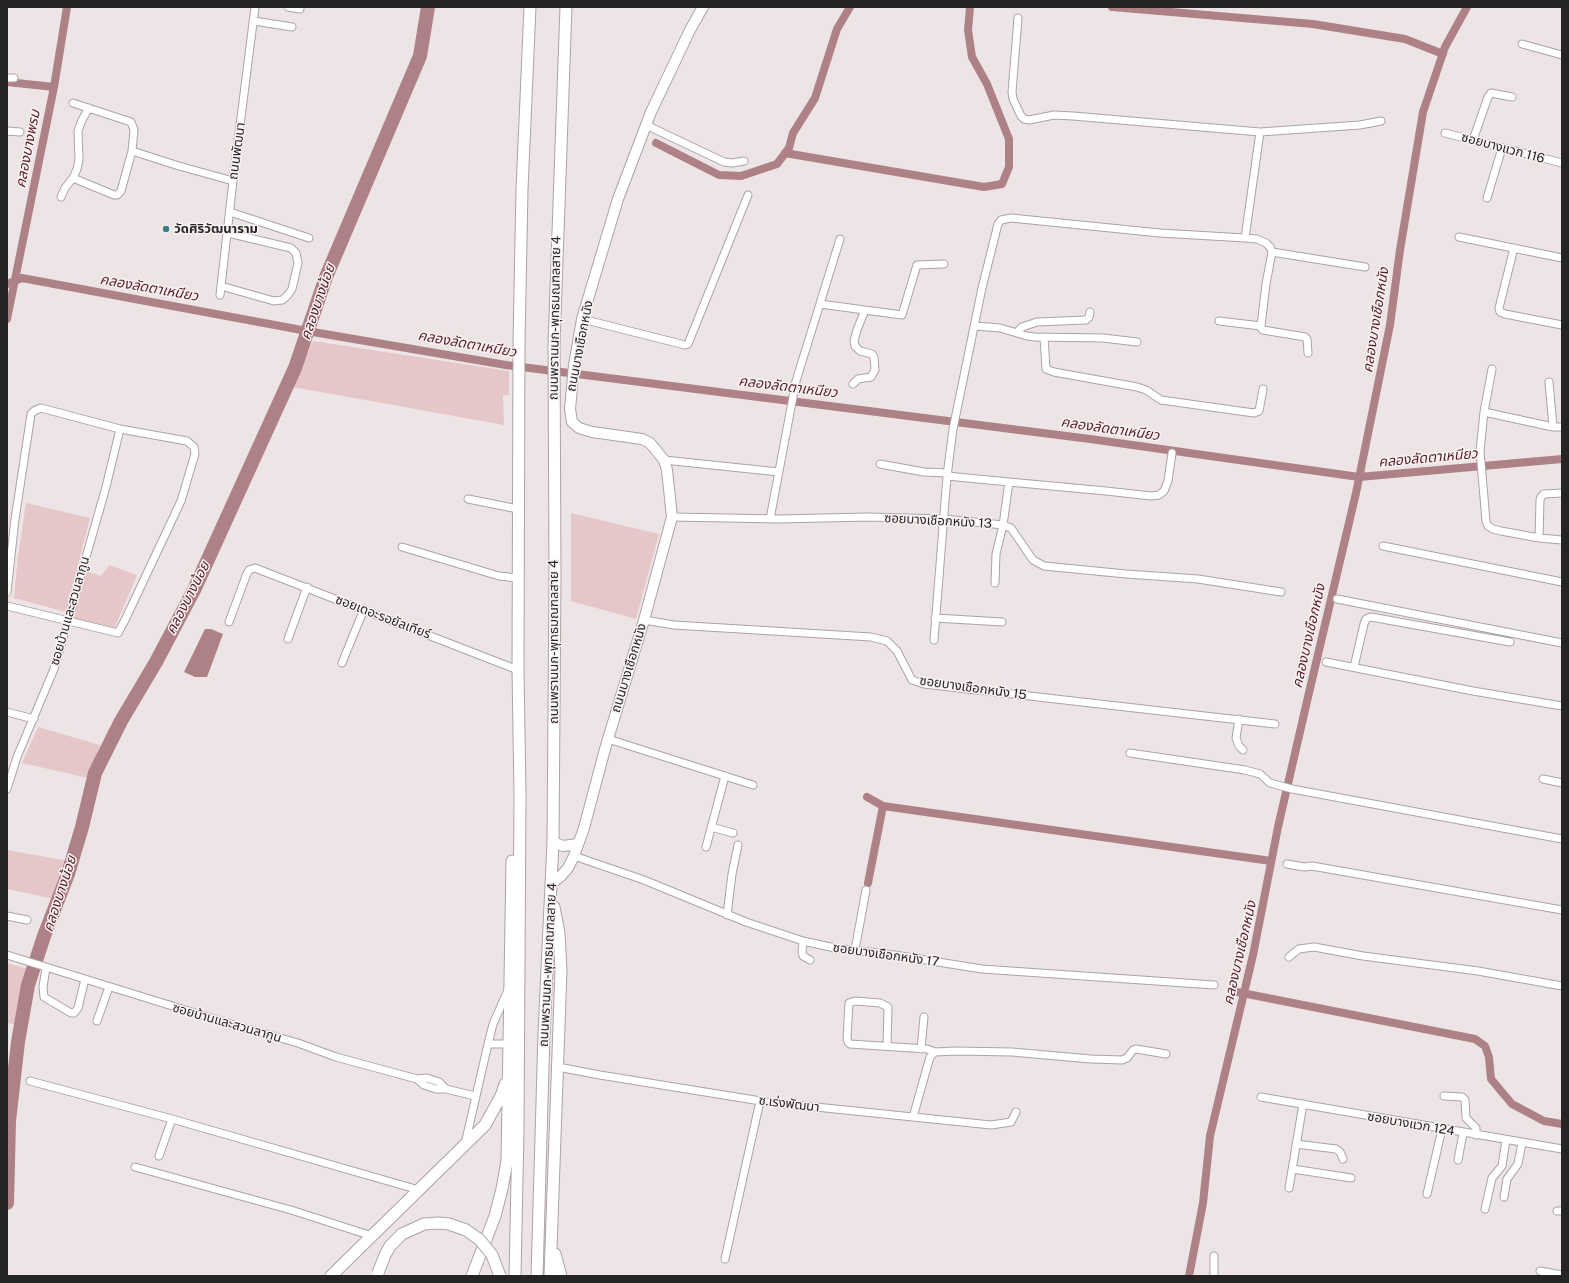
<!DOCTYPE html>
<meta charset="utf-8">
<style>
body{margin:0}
#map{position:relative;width:1569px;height:1283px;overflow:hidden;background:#ede5e5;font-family:"Public Sans",sans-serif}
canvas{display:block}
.frame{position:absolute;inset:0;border:8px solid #272424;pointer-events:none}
</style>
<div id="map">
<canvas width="1569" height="1283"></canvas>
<div class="frame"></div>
</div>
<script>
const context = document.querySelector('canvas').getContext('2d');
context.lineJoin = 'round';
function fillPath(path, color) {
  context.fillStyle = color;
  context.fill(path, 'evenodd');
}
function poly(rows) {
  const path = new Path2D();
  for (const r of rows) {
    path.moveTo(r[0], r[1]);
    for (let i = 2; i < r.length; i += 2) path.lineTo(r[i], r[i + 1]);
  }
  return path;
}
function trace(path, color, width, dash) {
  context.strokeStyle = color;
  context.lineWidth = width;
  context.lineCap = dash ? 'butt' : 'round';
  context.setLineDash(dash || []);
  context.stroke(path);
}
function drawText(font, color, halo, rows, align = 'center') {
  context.font = font + ' "Public Sans","Noto Sans Thai",sans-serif';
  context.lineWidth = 3;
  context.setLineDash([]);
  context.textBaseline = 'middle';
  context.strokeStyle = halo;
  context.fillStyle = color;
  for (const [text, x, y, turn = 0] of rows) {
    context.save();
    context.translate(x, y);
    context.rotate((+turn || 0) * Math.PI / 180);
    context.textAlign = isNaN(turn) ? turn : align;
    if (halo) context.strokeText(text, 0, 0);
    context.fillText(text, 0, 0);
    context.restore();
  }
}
fillPath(poly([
 [313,341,509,371,509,395,503,395,504,425,293,387],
 [26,503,90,518,66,612,14,598,18,556],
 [571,513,659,534,636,619,571,601],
 [109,565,137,575,115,627,109,627,73,618,85,571,101,576],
 [38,727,100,745,88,778,22,763],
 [7,850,68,861,65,872,54,899,7,889],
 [7,963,27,969,20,1004,18,1025,7,1023]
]), '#e6c7c9');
fillPath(poly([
 [205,629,211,629,223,634,207,677,195,677,184,672]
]), '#ad8185');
trace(poly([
 [1112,7,1313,24,1405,39,1443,54],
 [7,82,54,87],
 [656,143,719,175,741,176,777,164,789,148,793,133,815,98,837,29,850,7],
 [785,153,984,187,1002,184,1009,167,1009,139,987,84,972,57,968,30,970,7],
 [7,284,22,278,307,331,506,365,1090,439,1359,477,1562,459],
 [7,319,54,87,67,7],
 [867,797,883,806,1271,861],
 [868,883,883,806],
 [1237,992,1475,1039,1485,1046,1489,1057,1491,1079,1512,1104,1544,1121,1562,1124],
 [1189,1276,1203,1203,1210,1136,1253,955,1278,827,1308,697,1356,493,1390,325,1400,250,1423,112,1445,47,1467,7]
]), '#ad8185', 8);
trace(poly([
 [7,1203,9,1121,18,1042,28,985,44,936,68,874,82,827,95,773,121,721,156,662,194,590,295,368,326,277,420,56,428,7]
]), '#ad8185', 14);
const street = poly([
 [288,7,300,9],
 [1018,18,1012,92,1013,99,1021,116,1024,119,1029,120,1054,115,1073,116,1260,132,1245,238],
 [254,21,292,27],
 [1522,44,1562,55],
 [7,78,14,78],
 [73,103,131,122,134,130,132,151,179,166,233,181],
 [646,125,724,162,732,163,744,161],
 [7,131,20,132],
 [1260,132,1360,125,1381,121],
 [1445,133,1562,163],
 [1473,140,1488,97,1491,93,1512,97],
 [73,178,114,195,117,195,121,191,132,151],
 [61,197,65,188,73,178,77,169,79,160,78,131,82,120,89,108],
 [1487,198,1502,148],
 [230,212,309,238],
 [1459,237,1562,258],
 [1514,248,1499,308,1500,312,1505,314,1562,325],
 [1272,252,1365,267],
 [221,286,274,301,282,300,287,296,292,289,298,263,296,253,291,248,228,233],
 [220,295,233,181,255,7],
 [820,304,902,315,917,265,944,264],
 [582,319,685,345,688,344,748,195],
 [1219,321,1261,326,1261,328,1263,330,1305,337,1307,339,1308,353],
 [975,326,1000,328,1027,336,1035,337,1103,338,1137,342],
 [1017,332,1022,327,1037,322,1086,320,1089,317,1090,312],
 [1044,337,1046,369,1054,372,1137,387,1146,390,1161,400,1254,413,1259,411,1263,389],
 [1492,369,1484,412,1480,451,1486,521,1488,526,1493,529,1501,531,1539,538,1562,540],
 [1549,382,1553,427],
 [853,384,858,379,871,377,875,370,874,357,872,354,860,351,855,346,854,341,857,330,865,310],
 [1484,412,1553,427,1562,427],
 [664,460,779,472],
 [880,464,924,472,948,473],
 [947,476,1009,482],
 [468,499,518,509],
 [672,517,779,519,867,517,944,519,1003,525,1011,528,1033,560,1044,566,1126,574,1198,579,1281,592],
 [770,519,796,381,840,239],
 [1539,538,1540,500,1541,497,1544,494,1562,493],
 [1383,546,1562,582],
 [402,547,499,576,518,578],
 [995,583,996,554,1003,525,1009,482,1106,491,1151,496,1159,495,1164,491,1168,481,1172,453],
 [7,592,15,519,30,421,31,414,34,411,41,408,120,429,187,441,194,447,195,454,181,501,125,620,118,633,7,606],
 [1337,599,1562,643],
 [935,618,1002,622],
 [644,620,674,625,871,637,887,641,897,651,912,680,924,684,1275,724],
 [229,622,246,576,249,570,255,568,518,670],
 [288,639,307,587],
 [934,640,947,476,953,429,982,288,998,224,1001,220,1011,218,1160,233,1245,238,1257,239,1266,243,1270,247,1272,252,1266,284,1261,326],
 [1326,662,1473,691,1562,706],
 [342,663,364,609],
 [1354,667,1364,624,1366,619,1371,617,1510,642],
 [7,712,34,719],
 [1239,719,1236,738,1239,746,1243,750],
 [608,739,753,785],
 [1130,753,1245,770,1260,774,1270,783,1292,789,1562,839],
 [1543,779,1562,783],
 [7,789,17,757,54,669,106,487,120,429],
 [711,827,733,833],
 [706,847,725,776],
 [574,856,644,880,746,922,803,941,835,948,894,955,982,969,1214,985],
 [1287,864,1304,867,1312,866,1562,910],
 [727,915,732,874,738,845],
 [7,916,27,920],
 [803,941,802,952,803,956,810,960],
 [855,950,866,890],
 [7,955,234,1025,298,1043,336,1057,417,1079,424,1085,436,1089,446,1089,475,1096],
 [1289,957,1299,949,1314,947,1363,956,1478,971,1562,986],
 [46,968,43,987,44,997,71,1013,74,1013,78,1008,85,979],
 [97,1021,109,987],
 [488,1044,509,1044],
 [887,1046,888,1007,880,1003,855,1001,849,1003,847,1038,848,1042,850,1044,927,1049,935,1052],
 [921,1049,924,1017],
 [558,1067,600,1075,767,1102,991,1125,1011,1122,1016,1112],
 [417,1079,427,1078,439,1082,446,1089],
 [30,1081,172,1119,419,1190],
 [1444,1096,1462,1097,1465,1100,1466,1118,1476,1128,1476,1135],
 [1261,1097,1562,1149],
 [913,1117,930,1057,935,1052,956,1051,1012,1052,1091,1059,1122,1060,1127,1058,1133,1050,1136,1049,1166,1054],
 [465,1144,488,1044,493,1024,508,990],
 [1296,1144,1336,1149,1340,1152,1343,1159],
 [159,1156,172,1119],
 [1458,1160,1463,1133],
 [135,1167,291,1210,372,1236],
 [1293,1169,1351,1178],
 [1289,1188,1303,1104],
 [1427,1194,1442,1129],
 [1504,1197,1507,1179,1518,1164,1522,1143],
 [1485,1209,1492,1178,1502,1166,1506,1140],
 [1557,1211,1562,1211],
 [725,1259,760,1101],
 [1540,1271,1562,1275],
 [1214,1276,1214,1256]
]);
const secondary = poly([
 [553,842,563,846,578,844],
 [552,883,561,876,568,868,574,856,584,828,605,749,644,620,672,517,667,470,664,460,650,443,642,439,592,432,579,428,572,422,570,409,574,365,582,319,618,199,651,112,690,30,703,7]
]);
const primary = poly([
 [555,1254,561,1276],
 [331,1276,485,1125,501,1096,505,1084],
 [472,1276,495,1216,502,1189,507,1161,512,861],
 [515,1276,518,1131,520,795,518,670,519,341,522,189,530,7],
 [537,1276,544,1033,553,842,555,577,554,345,566,7],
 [550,1276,561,970,559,933,554,907]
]);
trace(street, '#aba3a4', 9);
trace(secondary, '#aba3a4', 12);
trace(primary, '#aba3a4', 13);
trace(street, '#fff', 7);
trace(secondary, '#fff', 10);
trace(primary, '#fff', 11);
const primaryBridge = poly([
 [378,1273,385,1255,390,1246,402,1234,424,1224,439,1223,449,1224,466,1230,480,1240,492,1255,500,1276]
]);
trace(primaryBridge, '#aba3a4', 13, []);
trace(primaryBridge, '#fff', 11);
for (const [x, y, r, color] of [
 [166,229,4,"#387f8a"]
]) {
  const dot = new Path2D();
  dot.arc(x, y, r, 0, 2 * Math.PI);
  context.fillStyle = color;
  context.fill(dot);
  trace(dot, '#faf2f2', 1.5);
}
drawText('13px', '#272424', '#faf2f2', [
 ["ซอยบางแวก 116",1503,148,15],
 ["ถนนพัฒนา",237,151,-82],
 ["ถนนพรานนก-พุทธมณฑลสาย 4",555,318,-89],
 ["ถนนบางเชือกหนัง",580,346,-79],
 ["ซอยบางเชือกหนัง 13",938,521,3],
 ["ซอยบ้านและสวนลากูน",70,611,-74],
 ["ซอยเดอะรอยัลเทียร์",383,617,21],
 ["ถนนพรานนก-พุทธมณฑลสาย 4",554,642,-90],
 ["ถนนบางเชือกหนัง",629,668,-73],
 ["ซอยบางเชือกหนัง 15",973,688,8],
 ["ซอยบางเชือกหนัง 17",886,955,8],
 ["ถนนพรานนก-พุทธมณฑลสาย 4",548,965,-87],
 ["ซอยบ้านและสวนลากูน",227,1023,16],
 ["ซ.เร่งพัฒนา",789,1104,7],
 ["ซอยบางแวก 124",1411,1124,10]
]);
drawText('bold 13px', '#272424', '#faf2f2', [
 ["วัดศิริวัฒนาราม",174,229]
], 'left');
drawText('italic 14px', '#551c25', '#faf2f2', [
 ["คลองบางพรม",28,149,-79],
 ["คลองลัดตาเหนียว",149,288,10],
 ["คลองบางน้อย",318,302,-71],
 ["คลองบางเชือกหนัง",1376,320,-81],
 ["คลองลัดตาเหนียว",467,344,10],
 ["คลองลัดตาเหนียว",788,387,7],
 ["คลองลัดตาเหนียว",1110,429,8],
 ["คลองลัดตาเหนียว",1428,458,-5],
 ["คลองบางน้อย",188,598,-63],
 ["คลองบางเชือกหนัง",1309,636,-77],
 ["คลองบางน้อย",60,894,-72],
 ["คลองบางเชือกหนัง",1240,953,-77]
]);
</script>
